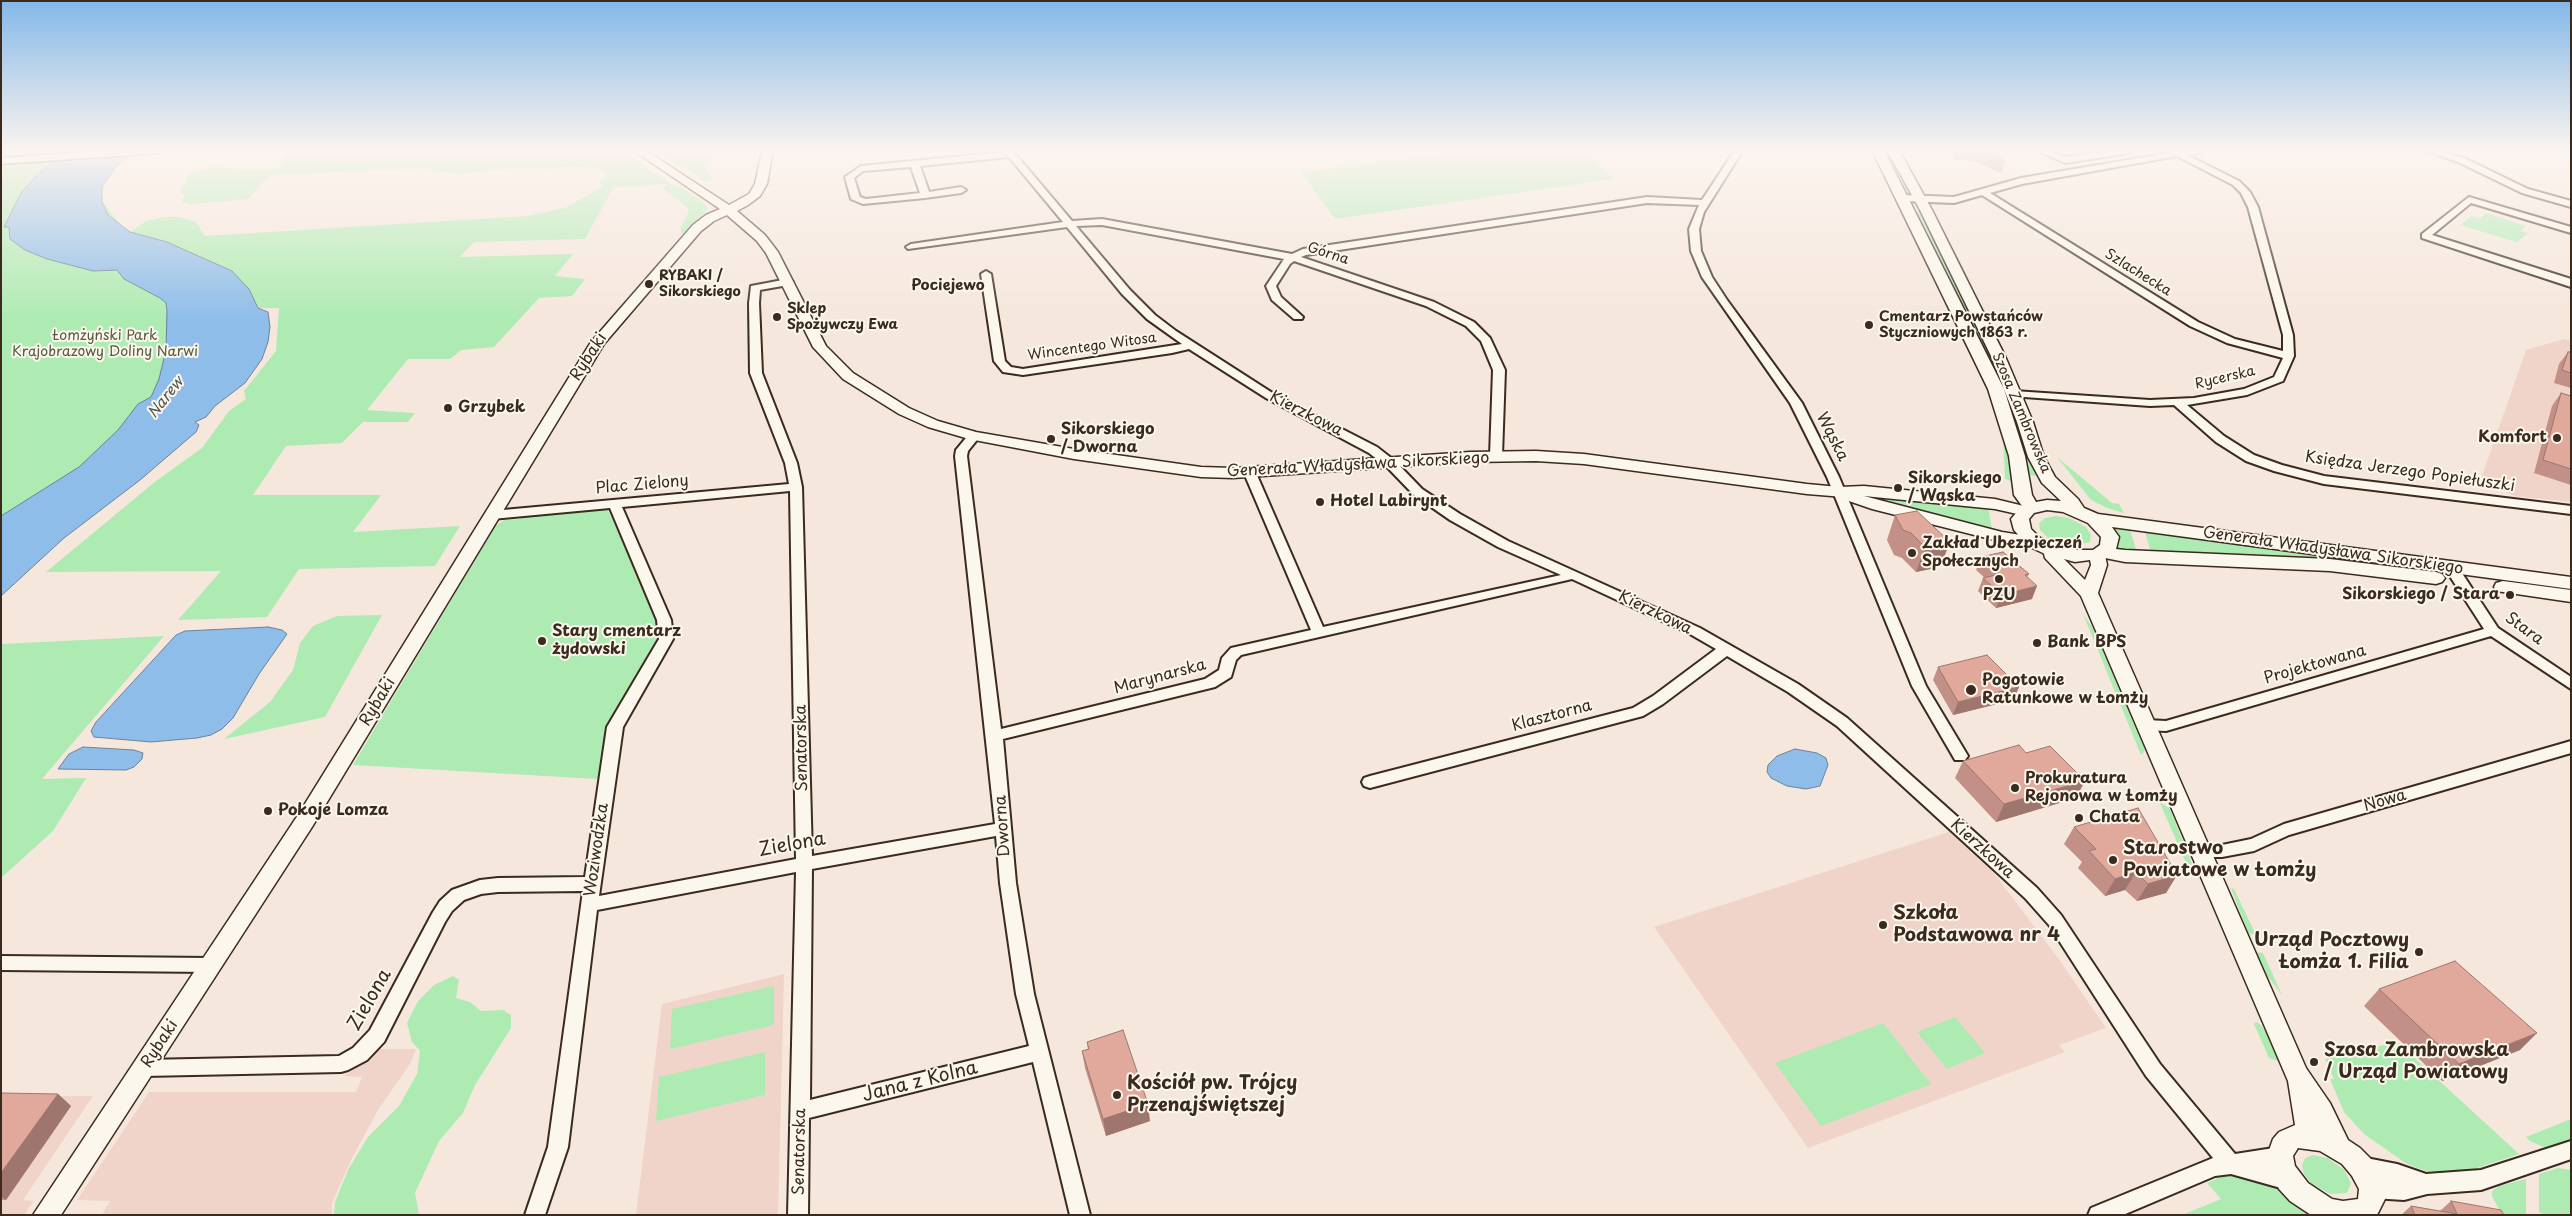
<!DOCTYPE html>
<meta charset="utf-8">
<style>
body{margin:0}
#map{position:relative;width:2572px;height:1216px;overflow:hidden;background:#f6e7dc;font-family:"Playpen Sans",sans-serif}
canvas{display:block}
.frame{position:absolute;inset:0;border:2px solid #3b2a1e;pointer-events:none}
</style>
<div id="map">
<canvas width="2572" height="1216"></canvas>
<div class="frame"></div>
</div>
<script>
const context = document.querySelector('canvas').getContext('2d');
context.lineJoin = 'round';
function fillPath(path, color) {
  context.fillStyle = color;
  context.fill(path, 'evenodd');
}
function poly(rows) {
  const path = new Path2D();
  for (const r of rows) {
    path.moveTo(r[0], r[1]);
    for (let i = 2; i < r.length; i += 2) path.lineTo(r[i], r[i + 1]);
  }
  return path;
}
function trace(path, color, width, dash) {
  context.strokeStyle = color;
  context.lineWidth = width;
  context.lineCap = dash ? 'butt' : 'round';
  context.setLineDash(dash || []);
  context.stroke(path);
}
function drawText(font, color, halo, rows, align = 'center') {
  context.font = font + ' "Playpen Sans",sans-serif';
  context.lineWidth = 4;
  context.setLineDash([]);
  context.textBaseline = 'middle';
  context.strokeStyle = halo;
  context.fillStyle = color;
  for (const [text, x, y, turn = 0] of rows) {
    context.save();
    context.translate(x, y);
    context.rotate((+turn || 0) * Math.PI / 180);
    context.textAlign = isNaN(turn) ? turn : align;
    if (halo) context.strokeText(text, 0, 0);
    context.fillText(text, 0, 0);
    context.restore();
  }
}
fillPath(poly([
 [2564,339,2571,341,2571,502,2514,496,2481,479,2526,350],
 [1949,832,1994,873,2058,958,2106,1028,2059,1045,2065,1052,1808,1148,1654,927],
 [784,974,778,1215,636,1215,662,1004],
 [376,1049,416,1049,410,1064,378,1110,351,1160,332,1203,332,1215,102,1215,110,1201,77,1200,149,1092,356,1092,362,1077,343,1076,365,1062],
 [1,1096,93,1096,23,1200,34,1201,24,1215,1,1215]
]), '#f0d4c9');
fillPath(poly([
 [1,150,123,150,106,164,102,200,129,237,227,342,1,585],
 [293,150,621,150,671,184,681,187,697,198,707,206,707,210,685,232,681,234,681,227,688,213,688,208,663,189,667,184,613,188,585,239,474,242,460,257,573,254,555,276,585,279,572,296,539,298,494,347,461,350,450,359,408,359,367,410,415,413,408,422,363,422,342,443,286,446,253,495,381,495,353,532,460,526,435,566,299,569,267,617,178,620,221,571,46,572,156,481,202,448,229,411,246,399,244,391,276,351,279,308,259,308,249,289,232,271,167,242,130,232,146,221,164,217,180,217,196,222,205,236,526,216,565,208,603,186,600,183,606,176,600,169,570,166,550,169,516,168,460,174,430,171,430,168,274,175,267,178,248,199,191,204,182,202,184,196,180,192,190,173,214,167,265,170,279,167,283,163,283,155],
 [651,150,717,150,704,170,710,174,711,179,704,182,693,173],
 [1479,150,1584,150,1614,179,1335,219,1301,172],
 [1914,211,1919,211,1995,363,2022,432,2030,461,2039,474,2036,476,2028,475,2010,406,1997,377],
 [2486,213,2526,226,2520,231,2528,233,2517,242,2460,225,2471,216,2480,219],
 [2003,436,2005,436,2014,482,2005,479],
 [2057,457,2112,503,2119,504,2124,513,2107,508,2091,500],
 [1855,495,1988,507,1992,529],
 [605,509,609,512,659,626,655,646,606,727,598,779,353,765,496,525,505,520,520,519,522,516],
 [2056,516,2069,518,2086,527,2091,535,2090,542,2075,546,2061,544,2048,538,2040,530,2039,523,2045,518],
 [2103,523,2129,527,2137,552,2112,551],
 [2144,529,2438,570,2440,572,2440,574,2151,552],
 [2083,614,2093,628,2145,750,2141,755],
 [382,615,325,717,224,739,270,702,293,670,300,643,313,626,337,616],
 [164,636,42,779,86,778,53,831,1,878,1,644],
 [2159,801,2170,809,2197,876,2190,872],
 [2231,888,2234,889,2256,935,2248,933],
 [2255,952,2263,953,2282,995,2263,970],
 [453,976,459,980,456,998,470,1002,481,1011,503,1010,511,1015,511,1028,475,1085,463,1113,439,1141,415,1193,419,1215,334,1215,335,1202,349,1168,368,1137,399,1106,417,1074,420,1051,412,1042,407,1023,418,1001,434,985],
 [774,986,774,1025,670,1049,672,1009],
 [1955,1017,1985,1053,1947,1069,1917,1032],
 [2256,1022,2261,1025,2270,1038,2278,1061,2269,1058,2254,1024],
 [1883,1023,1931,1084,1821,1126,1775,1063],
 [2397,1042,2519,1154,2468,1171,2434,1174,2407,1164,2364,1134,2344,1112,2330,1079,2334,1079,2325,1059],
 [765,1052,765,1095,656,1121,659,1077],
 [2571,1119,2571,1139,2546,1148,2530,1141,2526,1137],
 [2313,1155,2328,1158,2344,1170,2351,1183,2347,1193,2330,1194,2311,1183,2304,1174,2302,1165,2305,1158],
 [2558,1168,2571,1170,2571,1215,2545,1215,2539,1212,2539,1174],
 [2223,1176,2240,1176,2272,1185,2315,1215,2182,1215,2221,1199,2207,1183],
 [2526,1179,2526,1215,2502,1215,2492,1196,2492,1191,2499,1186]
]), '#aeebb2');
const water = poly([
 [69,150,126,150,127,158,117,165,102,187,102,202,108,215,130,232,167,242,232,271,249,289,258,308,268,312,270,327,268,342,262,359,245,383,215,406,206,417,195,422,199,425,196,432,140,480,64,538,1,596,1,516,79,467,118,430,138,404,151,397,159,379,166,350,167,311,166,303,160,298,124,279,117,270,93,271,47,259,25,250,10,239,9,227,4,227,21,193,37,175,69,150],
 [268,627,282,630,287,634,259,674,233,718,222,729,211,735,197,738,151,742,94,737,91,731,96,722,176,635,185,631,268,627],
 [83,747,134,750,143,753,142,759,134,767,126,770,58,769,69,754,83,747],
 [1795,749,1817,753,1826,758,1828,765,1820,786,1806,789,1787,786,1771,778,1767,772,1768,765,1777,756,1795,749]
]);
fillPath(water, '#8ebde9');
trace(water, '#6d8298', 1);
const minor = poly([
 [1004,150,1012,150,1072,221,1102,219,1292,254,1303,249,1647,197,1702,200,1735,150,1743,150,1704,212,1699,229,1701,251,1712,277,1727,300,1802,403,1839,477,1926,686,1968,756,1965,760,1955,760,1912,686,1827,477,1790,403,1702,277,1691,251,1689,229,1699,205,1647,203,1306,255,1301,257,1434,302,1474,322,1490,338,1505,370,1502,456,1496,460,1490,456,1493,370,1481,341,1466,326,1426,306,1294,261,1290,264,1276,286,1281,297,1303,317,1302,319,1294,319,1272,300,1266,286,1284,259,1102,225,1076,226,1130,290,1155,315,1176,331,1274,394,1377,447,1395,461,1422,489,1460,514,1508,541,1700,628,1798,684,1847,718,2037,888,2061,915,2160,1064,2235,1154,2280,1147,2287,1149,2290,1156,2287,1163,2274,1166,2295,1173,2298,1180,2295,1187,2288,1190,2231,1174,2215,1176,2123,1215,2088,1215,2091,1208,2213,1158,2146,1076,2049,925,2025,898,1837,726,1788,692,1727,656,1663,704,1643,716,1370,788,1364,786,1362,782,1364,778,1370,776,1633,708,1653,696,1716,649,1690,634,1572,579,1241,655,1236,660,1231,677,1215,687,1003,739,1016,883,1034,994,1090,1215,1070,1215,1033,1062,809,1118,808,1215,788,1215,796,872,597,910,568,1147,545,1215,525,1215,548,1147,583,891,498,892,481,894,464,900,452,911,445,922,384,1042,367,1060,348,1070,341,1072,144,1076,137,1074,135,1068,137,1062,144,1060,339,1056,353,1048,370,1030,433,912,440,901,452,890,480,880,498,878,585,877,607,727,659,639,657,620,610,508,492,519,486,515,492,511,789,484,785,463,750,373,749,303,751,286,788,279,793,282,788,285,760,290,759,303,762,373,797,463,802,487,812,856,995,824,955,456,956,450,970,433,974,432,980,436,968,451,967,456,1001,729,1205,679,1219,670,1222,658,1231,648,1311,630,1244,473,1246,470,1254,470,1256,473,1323,627,1561,575,1498,547,1450,520,1414,495,1387,467,1369,453,1266,398,1189,349,1172,353,1023,375,1003,372,994,361,981,274,986,271,991,274,1005,361,1011,367,1023,369,1182,344,1147,319,1122,294,1067,227,908,249,906,247,911,244,1063,222,1009,157,920,166,929,192,961,187,966,190,961,193,925,198,863,204,851,199,845,177,861,166,1005,152,1004,150],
 [911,167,920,193,866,199,860,197,854,178,863,171,911,167],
 [790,491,796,859,599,896,623,727,673,639,671,620,622,507,790,491],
 [996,836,1000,883,1016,994,1029,1046,810,1100,812,869,996,836],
 [2035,150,2046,150,2066,157,2116,150,2134,150,2130,153,2065,163,2035,150],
 [2167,150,2203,150,2202,152,2187,155,2239,181,2250,192,2258,207,2293,335,2294,356,2283,381,2247,395,2187,405,2224,436,2254,455,2282,465,2324,476,2571,506,2571,514,2324,484,2274,471,2246,461,2216,442,2174,405,2150,406,2010,396,2008,394,2014,391,2150,400,2194,398,2244,389,2274,377,2283,358,2227,343,2190,326,1982,195,1954,203,1903,201,1898,198,1903,195,1954,197,2021,178,2169,153,2167,150],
 [2177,156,2233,185,2241,193,2248,207,2283,335,2283,351,2235,339,2198,322,1990,193,2022,184,2177,156],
 [2424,150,2436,150,2464,158,2528,189,2571,201,2571,207,2522,193,2458,162,2424,150],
 [2469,197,2571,227,2571,233,2471,203,2432,235,2571,279,2571,287,2422,238,2422,234,2469,197],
 [2451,563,2456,564,2498,628,2571,677,2571,689,2491,636,2166,731,2146,730,2141,729,2138,725,2141,721,2146,720,2166,721,2484,629,2444,567,2451,563],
 [2571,741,2571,753,2289,835,2254,851,2222,857,2199,857,2193,856,2191,851,2193,846,2199,845,2222,845,2251,839,2284,824,2571,741],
 [1,956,211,958,217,960,220,965,217,970,211,972,1,970,1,956],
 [2571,1141,2571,1159,2481,1190,2427,1194,2404,1200,2372,1198,2365,1195,2362,1188,2365,1181,2371,1179,2354,1174,2351,1167,2354,1160,2361,1157,2397,1164,2426,1174,2481,1170,2571,1141]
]);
const tertiary = poly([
 [118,150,166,150,160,153,1,164,1,158,118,150],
 [633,150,645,150,729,205,749,194,755,184,762,150,773,150,767,184,760,196,748,205,737,211,765,235,778,252,826,346,853,373,909,408,938,421,976,432,1074,449,1201,467,1233,468,1470,452,1536,451,1584,454,1807,484,1839,487,1864,486,1995,499,2032,508,2034,511,2026,516,1995,509,1864,496,2002,532,2040,538,2042,542,2040,546,2034,547,2002,542,1872,509,1846,500,1844,497,1807,494,1584,464,1536,461,1470,462,1233,478,1201,477,1074,459,969,439,928,427,899,414,843,379,813,347,766,253,757,241,727,215,714,221,701,231,604,344,312,827,61,1215,33,1215,298,815,591,342,693,225,706,215,720,209,633,150],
 [2051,545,2057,546,2061,556,2085,580,2091,565,2089,555,2091,551,2103,551,2105,555,2107,565,2098,593,2306,1068,2330,1103,2348,1140,2360,1148,2370,1158,2381,1179,2385,1188,2385,1199,2377,1215,2311,1215,2290,1201,2279,1189,2269,1167,2267,1156,2273,1139,2279,1132,2295,1125,2288,1081,2081,596,2045,558,2043,550,2045,546,2051,545],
 [2298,1148,2320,1151,2342,1164,2352,1176,2359,1189,2358,1199,2343,1201,2332,1199,2308,1183,2295,1166,2293,1156,2298,1148]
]);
const secondary = poly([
 [1872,150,1884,150,2004,389,2025,456,2032,495,2036,502,2047,500,2061,501,2042,483,2028,457,2017,422,1991,356,1920,210,1887,150,1899,150,1932,210,2005,356,2033,422,2044,457,2055,477,2078,499,2084,508,2098,514,2571,577,2571,589,2112,527,2119,537,2116,549,2125,550,2330,559,2436,572,2442,574,2445,578,2442,582,2436,584,2330,571,2125,562,2105,558,2075,562,2045,554,2028,546,2014,530,2011,519,2022,506,2014,495,2009,456,1988,389,1872,150],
 [2047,510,2063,512,2088,523,2101,537,2100,545,2093,550,2075,550,2040,538,2031,529,2029,519,2034,513,2047,510],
 [2503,581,2571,590,2571,602,2496,591,2494,587,2496,583,2503,581]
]);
trace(minor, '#3b2a1e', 4);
trace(tertiary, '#3b2a1e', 3);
trace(secondary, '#3b2a1e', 3);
fillPath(minor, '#fbf7ec');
fillPath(tertiary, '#fbf7ec');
fillPath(secondary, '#fbf7ec');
fillPath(poly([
 [1949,150,1997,150,2005,162,2001,173,1975,161,1955,160],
 [2568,352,2571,352,2571,388,2554,383,2559,364],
 [2561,393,2571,396,2571,485,2534,473,2552,406],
 [1895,515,1950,542,1940,567,1916,572,1902,558,1894,555,1887,540],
 [1981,557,2029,574,2027,577,2032,599,1996,608,1978,591,1983,578,1985,578,1976,570],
 [1938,667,2019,687,2013,700,1953,715,1933,680],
 [2026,753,2076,798,1996,822,1955,778,1963,761],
 [2074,827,2177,875,2166,893,2137,901,2125,890,2105,896,2078,868,2082,862,2064,844],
 [2379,989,2520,1050,2442,1081,2364,1006],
 [1087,1042,1150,1121,1106,1136,1085,1068,1082,1051,1088,1050],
 [58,1094,71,1106,6,1200,1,1200,1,1095],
 [2451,1201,2504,1215,2401,1215,2411,1206,2440,1211]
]), '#c29086');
fillPath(poly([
 [1950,542,1940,567,1916,572,1925,547],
 [2037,586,2032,599,1996,608,2002,595],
 [2019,687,2013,700,1953,715,1958,702],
 [2085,781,2076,798,1996,822,2004,804],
 [2136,872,2125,890,2105,896,2115,879],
 [2177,875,2166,893,2137,901,2148,884],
 [2537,1033,2520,1050,2442,1081,2459,1064],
 [58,1094,71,1106,6,1200,1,1196,1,1173],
 [1148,1104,1150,1121,1106,1136,1103,1119]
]), '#9e766d');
const building = poly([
 [1962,150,1997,150,2005,162,1978,150,1962,150],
 [2568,352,2571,352,2571,373,2562,370,2568,352],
 [2561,393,2571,396,2571,469,2543,460,2561,393],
 [1917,511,1950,542,1925,547,1911,533,1903,530,1895,515,1917,511],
 [2003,552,2029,574,2025,575,2037,586,2002,595,1983,578,2000,574,1981,557,2003,552],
 [1987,655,2019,687,1958,702,1938,667,1987,655],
 [2019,745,2026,753,2050,746,2085,781,2004,804,1963,761,2019,745],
 [2138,808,2177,875,2148,884,2136,872,2115,879,2089,851,2096,849,2074,827,2138,808],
 [2455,961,2537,1033,2459,1064,2379,989,2455,961],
 [1123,1030,1148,1104,1103,1119,1082,1051,1089,1049,1087,1042,1123,1030],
 [2,1093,58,1094,1,1173,1,1095,2,1093],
 [2451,1201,2501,1210,2504,1215,2415,1215,2411,1206,2457,1214,2451,1201]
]);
fillPath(building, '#e1a89c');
trace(building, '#9e766d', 1);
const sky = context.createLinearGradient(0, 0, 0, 320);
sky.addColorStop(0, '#84b8e8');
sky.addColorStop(0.47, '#fbf4ef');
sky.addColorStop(1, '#fbf4ef00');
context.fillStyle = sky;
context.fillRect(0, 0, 2572, 320);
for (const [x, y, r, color] of [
 [649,284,5,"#3b2a1e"],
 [777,317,5,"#3b2a1e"],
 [1869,325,5,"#3b2a1e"],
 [448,408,5,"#3b2a1e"],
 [2557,438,5,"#3b2a1e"],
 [1051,439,5,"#3b2a1e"],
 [1898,488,5,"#3b2a1e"],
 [1320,502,5,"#3b2a1e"],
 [1912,553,5,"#3b2a1e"],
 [1999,579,5,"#3b2a1e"],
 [2510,595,5,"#3b2a1e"],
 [542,641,5,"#3b2a1e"],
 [2037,643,5,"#3b2a1e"],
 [1971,690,6,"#3b2a1e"],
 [2015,788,5,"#3b2a1e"],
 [268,811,5,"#3b2a1e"],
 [2079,818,5,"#3b2a1e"],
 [2113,860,5,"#3b2a1e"],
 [1883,925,5,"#3b2a1e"],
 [2419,952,5,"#3b2a1e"],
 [2314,1062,5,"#3b2a1e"],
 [1117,1095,5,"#3b2a1e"]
]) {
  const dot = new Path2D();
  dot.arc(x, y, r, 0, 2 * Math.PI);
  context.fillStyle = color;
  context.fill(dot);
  trace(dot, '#fbf7ec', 2);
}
drawText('14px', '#3b2a1e', '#fbf7ec', [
 ["Górna",1328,254,18],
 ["Szlachecka",2138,273,32],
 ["Wincentego Witosa",1092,347,-8],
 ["Rycerska",2225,378,-13],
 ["Szosa Zambrowska",2021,413,67]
]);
drawText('bold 14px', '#3b2a1e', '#fbf7ec', [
 ["RYBAKI /",659,276],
 ["Sikorskiego",659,292],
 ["Sklep",787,309],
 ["Spożywczy Ewa",787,325],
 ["Cmentarz Powstańców",1879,317],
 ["Styczniowych 1863 r.",1879,333]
], 'left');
drawText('14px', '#585a43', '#fbf7ec', [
 ["Łomżyński Park",105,336],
 ["Krajobrazowy Doliny Narwi",105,352]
]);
drawText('bold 15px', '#3b2a1e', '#fbf7ec', [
 ["Pociejewo",948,286]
]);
drawText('italic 15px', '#54565b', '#fbf7ec', [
 ["Narew",166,398,-52]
]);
drawText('16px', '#3b2a1e', '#fbf7ec', [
 ["Rybaki",589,357,-57],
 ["Kierzkowa",1306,414,27],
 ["Wąska",1832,437,63],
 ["Generała Władysława Sikorskiego",1358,465,-3],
 ["Księdza Jerzego Popiełuszki",2410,472,8],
 ["Plac Zielony",642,485,-5],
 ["Generała Władysława Sikorskiego",2333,551,8],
 ["Kierzkowa",1655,613,26],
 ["Stara",2524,629,36],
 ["Projektowana",2315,665,-16],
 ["Marynarska",1160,677,-15],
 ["Rybaki",378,702,-59],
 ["Klasztorna",1552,716,-15],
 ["Senatorska",802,748,-91],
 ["Nowa",2385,801,-16],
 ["Dworna",1003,826,-94],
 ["Kierzkowa",1982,849,42],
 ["Woziwodzka",597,850,-82],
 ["Rybaki",160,1044,-57],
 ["Senatorska",800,1152,-89]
]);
drawText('bold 16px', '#3b2a1e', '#fbf7ec', [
 ["Grzybek",458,408],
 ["Sikorskiego",1061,430],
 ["/ Dworna",1061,448],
 ["Komfort",2547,438,"right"],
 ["Sikorskiego",1908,479],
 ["/ Wąska",1908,497],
 ["Hotel Labirynt",1330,502],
 ["Zakład Ubezpieczeń",1922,544],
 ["Społecznych",1922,562],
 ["Sikorskiego / Stara",2500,595,"right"],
 ["PZU",1999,596,"center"],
 ["Stary cmentarz",552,632],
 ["żydowski",552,650],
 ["Bank BPS",2047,643],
 ["Pogotowie",1982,681],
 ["Ratunkowe w Łomży",1982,699],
 ["Prokuratura",2025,779],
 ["Rejonowa w Łomży",2025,797],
 ["Pokoje Lomza",278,811],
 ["Chata",2089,818]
], 'left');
drawText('19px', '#3b2a1e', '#fbf7ec', [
 ["Zielona",792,845,-10],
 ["Zielona",370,1000,-60],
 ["Jana z Kolna",920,1082,-14]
]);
drawText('bold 19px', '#3b2a1e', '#fbf7ec', [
 ["Starostwo",2123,849],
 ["Powiatowe w Łomży",2123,871],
 ["Szkoła",1893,914],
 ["Podstawowa nr 4",1893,936],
 ["Urząd Pocztowy",2409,941,"right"],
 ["Łomża 1. Filia",2409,963,"right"],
 ["Szosa Zambrowska",2324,1051],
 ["/ Urząd Powiatowy",2324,1073],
 ["Kościół pw. Trójcy",1127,1084],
 ["Przenajświętszej",1127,1106]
], 'left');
</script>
